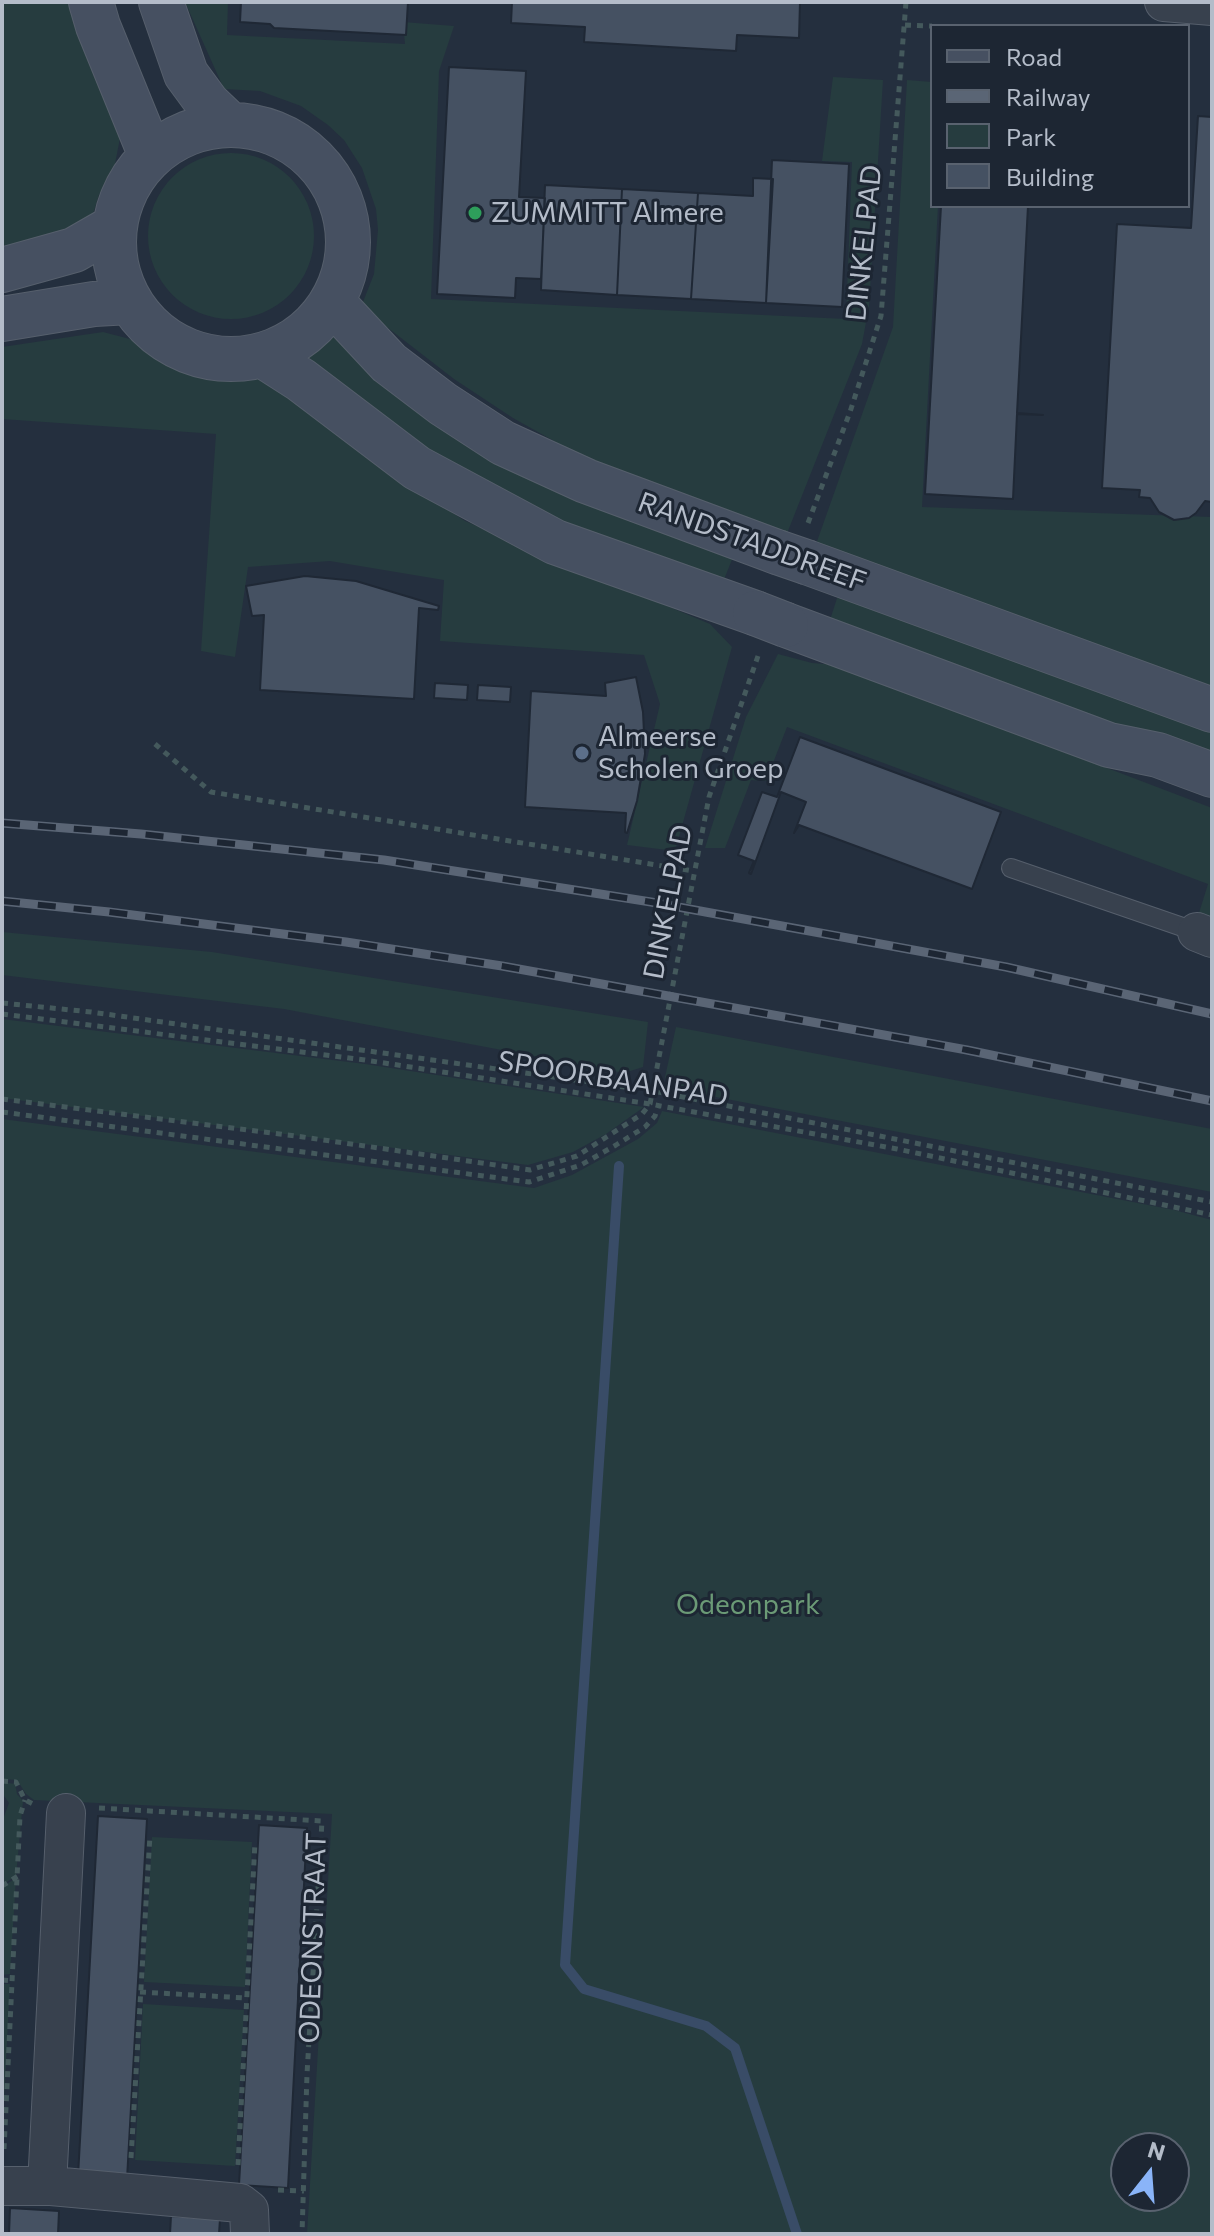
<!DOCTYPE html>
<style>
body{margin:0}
#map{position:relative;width:1214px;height:2236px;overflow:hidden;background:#242f3e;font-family:Commissioner,sans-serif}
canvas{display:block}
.frame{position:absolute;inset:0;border:4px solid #b4bcc9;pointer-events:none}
.legend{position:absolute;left:930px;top:24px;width:260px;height:184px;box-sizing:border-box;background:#1d2633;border:2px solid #59626f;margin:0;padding:10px 14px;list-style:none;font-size:24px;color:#b4bcc9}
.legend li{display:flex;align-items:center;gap:16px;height:40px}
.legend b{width:40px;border:2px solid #59626f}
.north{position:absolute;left:1110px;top:2132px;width:80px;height:80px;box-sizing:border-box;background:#1d2633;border:2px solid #59626f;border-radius:50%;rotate:17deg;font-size:22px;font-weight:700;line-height:32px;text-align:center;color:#b4bcc9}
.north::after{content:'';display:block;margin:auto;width:28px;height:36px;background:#8ab4f8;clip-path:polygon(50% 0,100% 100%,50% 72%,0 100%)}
</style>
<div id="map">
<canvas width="1214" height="2236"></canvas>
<div class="frame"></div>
<ul class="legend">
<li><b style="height:10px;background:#465061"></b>Road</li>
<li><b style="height:10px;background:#5a6575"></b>Railway</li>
<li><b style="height:22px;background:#263c3f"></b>Park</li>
<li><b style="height:22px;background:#455162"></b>Building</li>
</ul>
<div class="north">N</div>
</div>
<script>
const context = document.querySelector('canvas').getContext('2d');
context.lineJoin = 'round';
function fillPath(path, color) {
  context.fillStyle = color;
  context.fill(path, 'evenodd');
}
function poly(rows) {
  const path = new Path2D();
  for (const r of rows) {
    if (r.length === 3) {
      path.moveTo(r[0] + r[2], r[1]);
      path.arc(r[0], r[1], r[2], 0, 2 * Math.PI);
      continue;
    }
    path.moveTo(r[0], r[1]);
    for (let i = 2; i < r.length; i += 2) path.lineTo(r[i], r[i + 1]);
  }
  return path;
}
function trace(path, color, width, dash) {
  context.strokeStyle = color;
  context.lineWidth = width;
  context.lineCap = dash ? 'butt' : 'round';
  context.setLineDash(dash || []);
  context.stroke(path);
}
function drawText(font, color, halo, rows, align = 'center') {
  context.font = font + ' Commissioner,sans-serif';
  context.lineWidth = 6;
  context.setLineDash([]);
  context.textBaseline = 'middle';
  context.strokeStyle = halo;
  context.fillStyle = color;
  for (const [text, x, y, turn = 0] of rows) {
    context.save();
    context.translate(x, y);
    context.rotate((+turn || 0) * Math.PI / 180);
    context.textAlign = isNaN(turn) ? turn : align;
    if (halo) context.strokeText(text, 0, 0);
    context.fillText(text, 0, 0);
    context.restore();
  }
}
fillPath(poly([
 [2,2,69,2,120,138,114,169,99,195,93,214,83,227,2,261],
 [185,2,228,2,227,35,405,44,403,22,454,26,439,71,431,299,846,319,852,162,822,161,833,77,883,80,869,306,862,344,786,536,617,472,563,446,513,418,454,379,361,307,374,274,378,230,376,209,362,168,344,140,328,125,301,106,260,91,224,89],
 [907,80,932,82,932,206,938,206,922,507,1212,517,1212,686,815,547,893,327],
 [231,236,83],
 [333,331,733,557,721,587,537,514,396,434,307,356],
 [103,332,130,339,194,375,269,376,377,463,465,521,710,624,732,647,675,851,627,845,660,704,644,655,440,641,444,580,330,561,248,567,235,657,201,651,216,434,2,419,2,347],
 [839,592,1212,732,1212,767,829,623],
 [778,654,812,663,837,665,1212,808,1212,918,1199,913,1208,884,787,727,766,781,751,780,725,848,705,848,746,717],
 [2,932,212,952,648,1022,643,1067,624,1073,284,1009,2,975],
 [2,1019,365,1064,644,1107,606,1134,573,1152,528,1165,2,1098],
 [676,1027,1212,1129,1212,1192,669,1088,665,1077],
 [662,1111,1174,1210,1212,1220,1212,2234,307,2234,332,1814,34,1800,26,1794,17,1780,2,1779,2,1119,534,1188,572,1175,638,1139,657,1123],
 [1126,2148,1174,2148,1174,2196,1126,2196],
 [2,1782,15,1784,17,1794,23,1801,16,1876,2,1885,2,1822,9,1803,2,1793],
 [152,1837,252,1842,245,1987,144,1982],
 [16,1878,10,1974,2,1975,2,1887],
 [2,1984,10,1984,2,2142],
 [143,2004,244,2010,235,2166,135,2160]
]), '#263c3f');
trace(poly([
 [619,1166,565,1965,584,1989,706,2026,735,2048,797,2234]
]), '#394c67', 10);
const building = poly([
 [241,2,408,2,406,35,274,28,270,24,240,22,241,2],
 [512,2,800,2,799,38,737,35,736,51,584,42,585,27,511,23,512,2],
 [449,67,526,71,519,197,545,198,541,279,516,278,515,298,437,294,449,67],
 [1198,116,1212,117,1212,502,1205,501,1196,513,1189,518,1174,520,1159,512,1150,498,1139,497,1140,490,1102,488,1117,224,1191,228,1198,116],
 [772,160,849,164,842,307,766,303,772,160],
 [753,178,773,179,766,303,691,299,698,193,753,196,753,178],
 [545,185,622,189,617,295,541,290,545,185],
 [622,189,698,193,691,299,617,295,622,189],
 [941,206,1028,206,1017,413,1043,415,1017,414,1013,499,925,494,941,206],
 [305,576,356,581,439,606,438,610,419,608,414,699,260,690,264,615,252,616,246,586,305,576],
 [636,677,643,712,645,754,637,801,627,833,625,832,626,813,525,807,531,691,606,696,605,683,636,677],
 [435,683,468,685,467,700,434,698,435,683],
 [478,685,511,687,510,702,477,700,478,685],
 [800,737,1001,812,972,889,799,825,794,833,806,802,781,792,751,874,749,873,754,861,738,855,762,792,777,797,800,737],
 [98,1816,147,1819,127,2179,78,2176,98,1816],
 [259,1825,307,1828,288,2188,239,2185,259,1825],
 [10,2208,59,2211,58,2234,9,2234,10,2208],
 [171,2216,220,2219,219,2234,170,2234,171,2216]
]);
fillPath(building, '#455162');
trace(building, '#1f2835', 2);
const lane = poly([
 [1011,868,1197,932]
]);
const street = poly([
 [1164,2,1212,6],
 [1197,932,1212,938],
 [2,2186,51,2186,240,2203,249,2210,250,2234],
 [47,2186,66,1813]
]);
const secondary = poly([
 [91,2,98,26,151,156],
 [161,2,186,74,208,104,229,124],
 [231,242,117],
 [2,270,74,250,114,227],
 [333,303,389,363,443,404,503,443,586,481,777,552],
 [2,319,94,304,130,302],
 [262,355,301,380,417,468,555,542,755,613],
 [809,563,1212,710],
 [786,625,1109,745,1158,755,1212,775]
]);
trace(lane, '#565f6c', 20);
trace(street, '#565f6c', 40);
trace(secondary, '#565f6c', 46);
trace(poly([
 [905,25,932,26],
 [808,523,850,412,881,316,906,2],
 [155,744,211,792,693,871],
 [2,1003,91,1012,653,1091,1212,1202],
 [2,1014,365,1060,650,1104,897,1149,1212,1215],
 [2,1099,303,1137,530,1170,577,1156,642,1114,650,1104,709,797,758,656],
 [2,1112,529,1182,581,1165,616,1145,645,1127,655,1116,658,1106],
 [2,1781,16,1782,25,1800,33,1804],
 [99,1808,322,1821,307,2074,302,2234],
 [2,1886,18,1876],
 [2,1980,13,1981],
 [140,1992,246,1998],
 [4,2149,20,1816,25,1800],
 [131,2158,150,1835],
 [238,2165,255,1842],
 [278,2190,304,2191]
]), '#44595c', 5, [6, 6]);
trace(lane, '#38414e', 18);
trace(street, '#38414e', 38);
trace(secondary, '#465061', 44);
const rail = poly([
 [2,823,141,834,384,860,651,902,1006,967,1212,1014],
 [2,901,109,912,346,942,502,966,967,1050,1212,1101]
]);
trace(rail, '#5a6575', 9);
trace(rail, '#1d2633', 6, [18]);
const secondaryBridge = poly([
 [777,552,809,563],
 [755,613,786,625]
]);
trace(secondaryBridge, '#565f6c', 46, []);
trace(secondaryBridge, '#465061', 44);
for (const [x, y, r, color] of [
 [475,213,8,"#2e9e5b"],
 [582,753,8,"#5c6f8a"]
]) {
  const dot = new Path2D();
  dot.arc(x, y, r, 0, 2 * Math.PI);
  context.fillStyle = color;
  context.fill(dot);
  trace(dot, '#1d2633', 3);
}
drawText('28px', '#b4bcc9', '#1d2633', [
 ["ZUMMITT Almere",491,213],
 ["Almeerse",598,737],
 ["Scholen Groep",598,769]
], 'left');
drawText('28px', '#b4bcc9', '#1d2633', [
 ["DINKELPAD",864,243,-84],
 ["RANDSTADDREEF",752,542,20],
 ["DINKELPAD",668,902,-79],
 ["SPOORBAANPAD",613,1079,9],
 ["ODEONSTRAAT",313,1938,-88]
]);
drawText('28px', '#6b9a76', '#1d2633', [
 ["Odeonpark",748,1605]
]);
</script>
